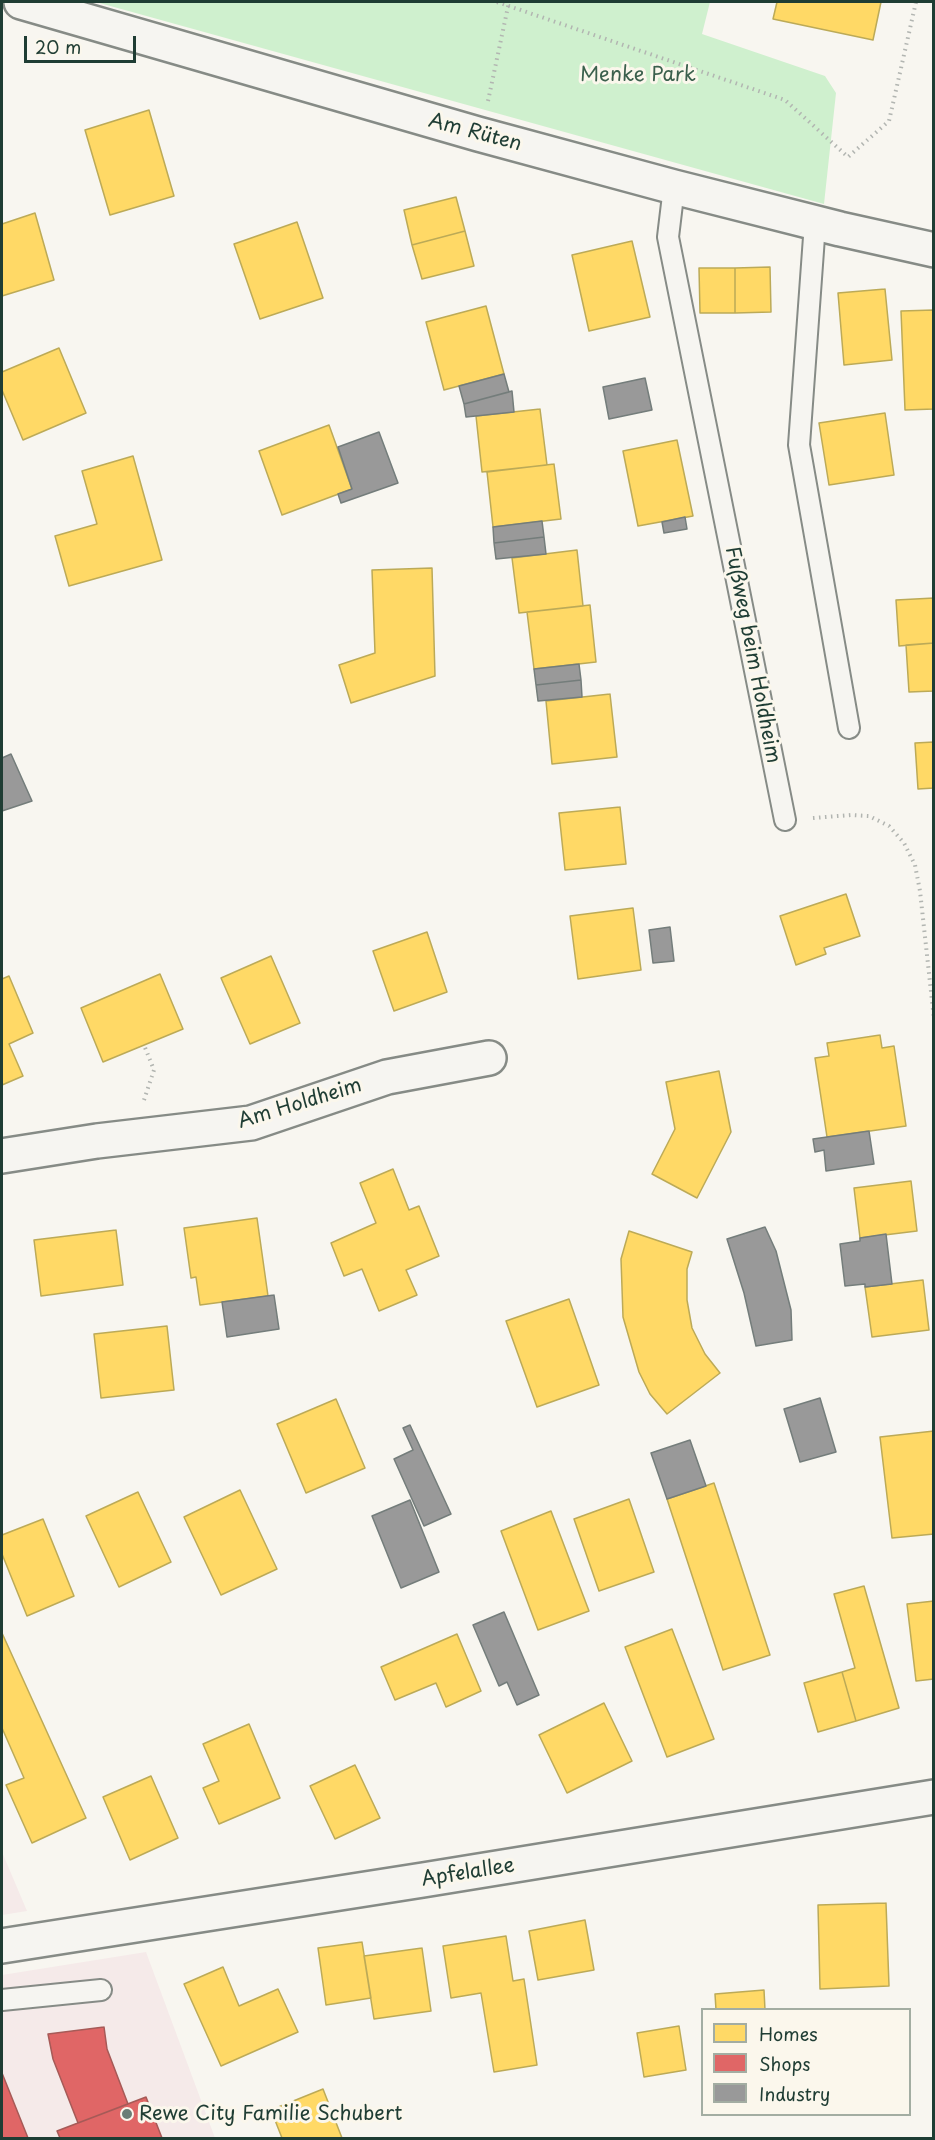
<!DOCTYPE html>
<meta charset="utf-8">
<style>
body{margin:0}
#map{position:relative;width:935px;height:2140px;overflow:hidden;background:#f8f6f0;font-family:"Playpen Sans",sans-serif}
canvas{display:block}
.frame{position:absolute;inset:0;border:3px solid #1f3d34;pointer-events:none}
.legend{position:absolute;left:701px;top:2008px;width:210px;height:108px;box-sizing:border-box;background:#fbf7ec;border:2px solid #a3ada2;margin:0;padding:8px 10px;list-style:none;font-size:18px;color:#1f3d34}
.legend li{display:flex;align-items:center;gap:12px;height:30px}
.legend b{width:30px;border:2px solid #a3ada2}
.scale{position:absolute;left:24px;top:36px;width:112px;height:27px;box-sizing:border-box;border:3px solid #1f3d34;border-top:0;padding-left:8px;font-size:18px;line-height:21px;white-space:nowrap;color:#1f3d34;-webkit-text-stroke:4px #fbf7ec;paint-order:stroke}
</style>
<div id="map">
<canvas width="935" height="2140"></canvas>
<div class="frame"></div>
<ul class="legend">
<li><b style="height:16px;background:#ffd966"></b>Homes</li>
<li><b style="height:16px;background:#e06666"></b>Shops</li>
<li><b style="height:16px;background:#999"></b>Industry</li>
</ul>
<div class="scale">20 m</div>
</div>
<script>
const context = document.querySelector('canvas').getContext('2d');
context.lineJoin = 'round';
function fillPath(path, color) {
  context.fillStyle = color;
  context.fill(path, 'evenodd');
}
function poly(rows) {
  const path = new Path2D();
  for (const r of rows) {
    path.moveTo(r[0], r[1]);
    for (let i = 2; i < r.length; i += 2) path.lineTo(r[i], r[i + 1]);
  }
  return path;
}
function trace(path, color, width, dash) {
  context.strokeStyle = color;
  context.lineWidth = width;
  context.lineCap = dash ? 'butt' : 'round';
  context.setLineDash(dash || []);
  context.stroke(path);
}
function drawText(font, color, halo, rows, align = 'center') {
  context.font = font + ' "Playpen Sans",sans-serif';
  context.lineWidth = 6;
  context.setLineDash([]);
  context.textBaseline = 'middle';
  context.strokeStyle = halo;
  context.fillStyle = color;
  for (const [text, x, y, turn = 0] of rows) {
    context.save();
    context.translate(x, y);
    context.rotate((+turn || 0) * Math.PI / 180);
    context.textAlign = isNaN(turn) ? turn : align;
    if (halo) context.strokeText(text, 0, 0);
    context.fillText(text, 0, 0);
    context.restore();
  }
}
fillPath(poly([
 [2,1852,27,1911,2,1915],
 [146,1952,215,2138,2,2138,2,1975]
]), '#f5eae9');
fillPath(poly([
 [96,2,710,2,702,34,825,76,836,93,824,204]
]), '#cff0ce');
const homes = poly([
 [777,2,881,2,873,40,773,19,777,2],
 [149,110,174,196,110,215,85,130,149,110],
 [456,197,465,231,412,245,404,210,456,197],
 [35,213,54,280,2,296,2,224,35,213],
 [297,222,323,298,260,319,234,244,297,222],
 [465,231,474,266,422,279,412,245,465,231],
 [632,241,650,317,589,331,572,255,632,241],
 [770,267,771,312,735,313,735,268,770,267],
 [699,268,735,268,735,313,700,313,699,268],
 [885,289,892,360,844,365,838,293,885,289],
 [486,306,504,374,444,390,426,322,486,306],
 [934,310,934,409,905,410,901,311,934,310],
 [59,348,86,413,23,440,2,390,2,372,59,348],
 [540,409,547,465,482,472,476,416,540,409],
 [885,413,894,475,829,485,819,423,885,413],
 [329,425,352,489,282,515,259,451,329,425],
 [677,440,693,516,638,526,623,451,677,440],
 [133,456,162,560,69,586,55,536,97,524,82,471,133,456],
 [554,464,561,519,493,527,487,472,554,464],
 [577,550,583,606,519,613,512,558,577,550],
 [432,568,435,676,351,703,339,665,375,653,372,570,432,568],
 [934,598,934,643,899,646,896,600,934,598],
 [590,605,596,662,534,669,527,612,590,605],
 [934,643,934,691,909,692,906,645,934,643],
 [610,694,617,757,552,764,546,701,610,694],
 [934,742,934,788,918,789,915,743,934,742],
 [620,807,626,864,565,870,559,813,620,807],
 [846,894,860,936,824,948,826,954,796,965,780,916,846,894],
 [633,908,641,970,578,979,570,916,633,908],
 [427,932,447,992,394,1011,373,951,427,932],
 [271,956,300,1023,250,1044,221,978,271,956],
 [160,974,183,1029,103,1062,81,1008,160,974],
 [9,976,33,1033,9,1044,23,1076,2,1085,2,979,9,976],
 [880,1035,882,1048,894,1046,906,1126,827,1137,815,1058,829,1056,827,1043,880,1035],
 [719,1071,731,1132,697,1198,652,1174,675,1129,666,1082,719,1071],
 [393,1169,409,1210,419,1206,439,1256,406,1270,417,1295,379,1311,362,1269,344,1276,331,1243,376,1223,360,1183,393,1169],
 [911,1181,917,1231,860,1238,854,1188,911,1181],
 [257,1218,268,1296,200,1305,196,1277,191,1278,184,1228,257,1218],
 [116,1230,123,1285,41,1296,34,1240,116,1230],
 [629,1231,692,1252,687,1269,687,1300,692,1328,705,1354,720,1373,667,1414,650,1394,639,1372,623,1317,621,1259,629,1231],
 [923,1280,929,1330,872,1337,865,1287,923,1280],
 [569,1299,599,1385,537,1407,506,1321,569,1299],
 [167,1326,174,1390,101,1398,94,1334,167,1326],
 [336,1399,365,1468,306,1493,277,1424,336,1399],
 [934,1431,934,1534,892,1538,880,1437,934,1431],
 [714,1483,770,1655,723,1670,667,1499,714,1483],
 [240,1490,277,1569,221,1595,184,1517,240,1490],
 [138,1492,171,1562,119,1587,86,1516,138,1492],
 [629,1499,654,1572,599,1591,574,1519,629,1499],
 [551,1511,589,1611,538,1630,501,1531,551,1511],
 [43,1519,74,1596,27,1616,2,1554,2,1535,43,1519],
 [864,1586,899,1708,856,1721,842,1672,855,1668,834,1594,864,1586],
 [934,1601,934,1679,916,1681,907,1604,934,1601],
 [672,1629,714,1739,667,1757,625,1647,672,1629],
 [2,1633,86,1818,32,1843,6,1785,24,1778,2,1728,2,1633],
 [457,1634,481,1691,446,1707,436,1683,395,1700,381,1667,457,1634],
 [842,1672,856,1721,818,1732,804,1683,842,1672],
 [604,1703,632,1761,567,1793,539,1735,604,1703],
 [249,1724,280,1798,219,1824,203,1788,219,1781,203,1744,249,1724],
 [355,1765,380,1818,335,1839,310,1786,355,1765],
 [151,1776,178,1838,130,1860,103,1797,151,1776],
 [886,1903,889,1986,820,1989,818,1905,886,1903],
 [585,1920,594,1970,538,1980,529,1931,585,1920],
 [506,1936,513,1981,524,1979,537,2065,494,2072,481,1993,451,1998,443,1946,506,1936],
 [362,1942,371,1998,326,2005,318,1948,362,1942],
 [422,1948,431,2011,374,2019,364,1956,422,1948],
 [223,1967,239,2006,278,1989,298,2032,221,2066,184,1984,223,1967],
 [764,1990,765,2010,716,2010,715,1994,764,1990],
 [679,2026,686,2070,644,2077,637,2033,679,2026],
 [323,2089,342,2138,282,2138,271,2110,323,2089]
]);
fillPath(homes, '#ffd966');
trace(homes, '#bcaa57', 1.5);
const shops = poly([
 [104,2027,107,2049,128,2104,78,2123,53,2059,48,2034,104,2027],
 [2,2073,28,2138,2,2138,2,2073],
 [146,2097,162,2138,60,2138,57,2131,146,2097]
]);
fillPath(shops, '#e06666');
trace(shops, '#a65a57', 1.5);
const industry = poly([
 [504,374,509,392,464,404,459,386,504,374],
 [645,378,652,410,609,419,603,387,645,378],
 [512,391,514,412,466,417,464,404,512,391],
 [379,432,398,483,341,503,338,494,352,489,338,447,379,432],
 [685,517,687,529,664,533,662,522,685,517],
 [542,521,544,537,494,543,493,527,542,521],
 [544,537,546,554,496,559,494,543,544,537],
 [579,664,581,680,536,685,534,669,579,664],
 [581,680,582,697,538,701,536,685,581,680],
 [11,754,32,801,2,811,2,758,11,754],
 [670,927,674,961,653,963,649,930,670,927],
 [869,1131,874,1164,826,1171,824,1150,815,1152,813,1139,869,1131],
 [765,1227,776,1251,791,1310,792,1340,756,1346,744,1293,727,1239,765,1227],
 [886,1234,892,1284,865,1287,865,1284,845,1286,840,1244,860,1241,860,1238,886,1234],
 [274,1295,279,1329,227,1337,222,1302,274,1295],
 [820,1398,836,1452,800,1462,784,1409,820,1398],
 [410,1425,451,1514,424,1526,394,1459,413,1450,403,1428,410,1425],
 [690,1440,706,1486,667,1499,651,1453,690,1440],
 [410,1500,439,1572,401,1588,372,1516,410,1500],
 [504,1612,539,1695,517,1705,507,1682,499,1686,473,1625,504,1612]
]);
fillPath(industry, '#999');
trace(industry, '#747d7b', 1.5);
const service = poly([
 [674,187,668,237,785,820],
 [815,223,799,445,849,728],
 [2,2000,101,1990]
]);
const minor = poly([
 [21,2,478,134,674,187,840,229,934,250],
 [2,1156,97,1141,251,1123,387,1077,489,1058],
 [2,1946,423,1880,934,1797]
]);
trace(service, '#868b86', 24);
trace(minor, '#868b86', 38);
trace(poly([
 [497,2,785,100,848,157,889,121,916,2],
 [488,101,509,2],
 [813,818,851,815,869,816,889,826,904,843,915,865,920,891,934,1019],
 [144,1100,154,1070,144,1045]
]), '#b2b5b1', 4, [1.5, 4.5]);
trace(service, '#f6f5f1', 20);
trace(minor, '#f6f5f1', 33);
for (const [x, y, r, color] of [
 [127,2114,6,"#6b7e76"]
]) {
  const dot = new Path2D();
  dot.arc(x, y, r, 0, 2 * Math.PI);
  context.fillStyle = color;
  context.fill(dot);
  trace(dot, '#fbf7ec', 2);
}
drawText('20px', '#3b604d', '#fbf7ec', [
 ["Menke Park",638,75]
]);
drawText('20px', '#1f3d34', '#fbf7ec', [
 ["Am Rüten",475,133,15],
 ["Fußweg beim Holdheim",752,655,79],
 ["Am Holdheim",300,1104,-17],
 ["Apfelallee",468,1873,-9]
]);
drawText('20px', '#1f3d34', '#fbf7ec', [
 ["Rewe City Familie Schubert",139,2114]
], 'left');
</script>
